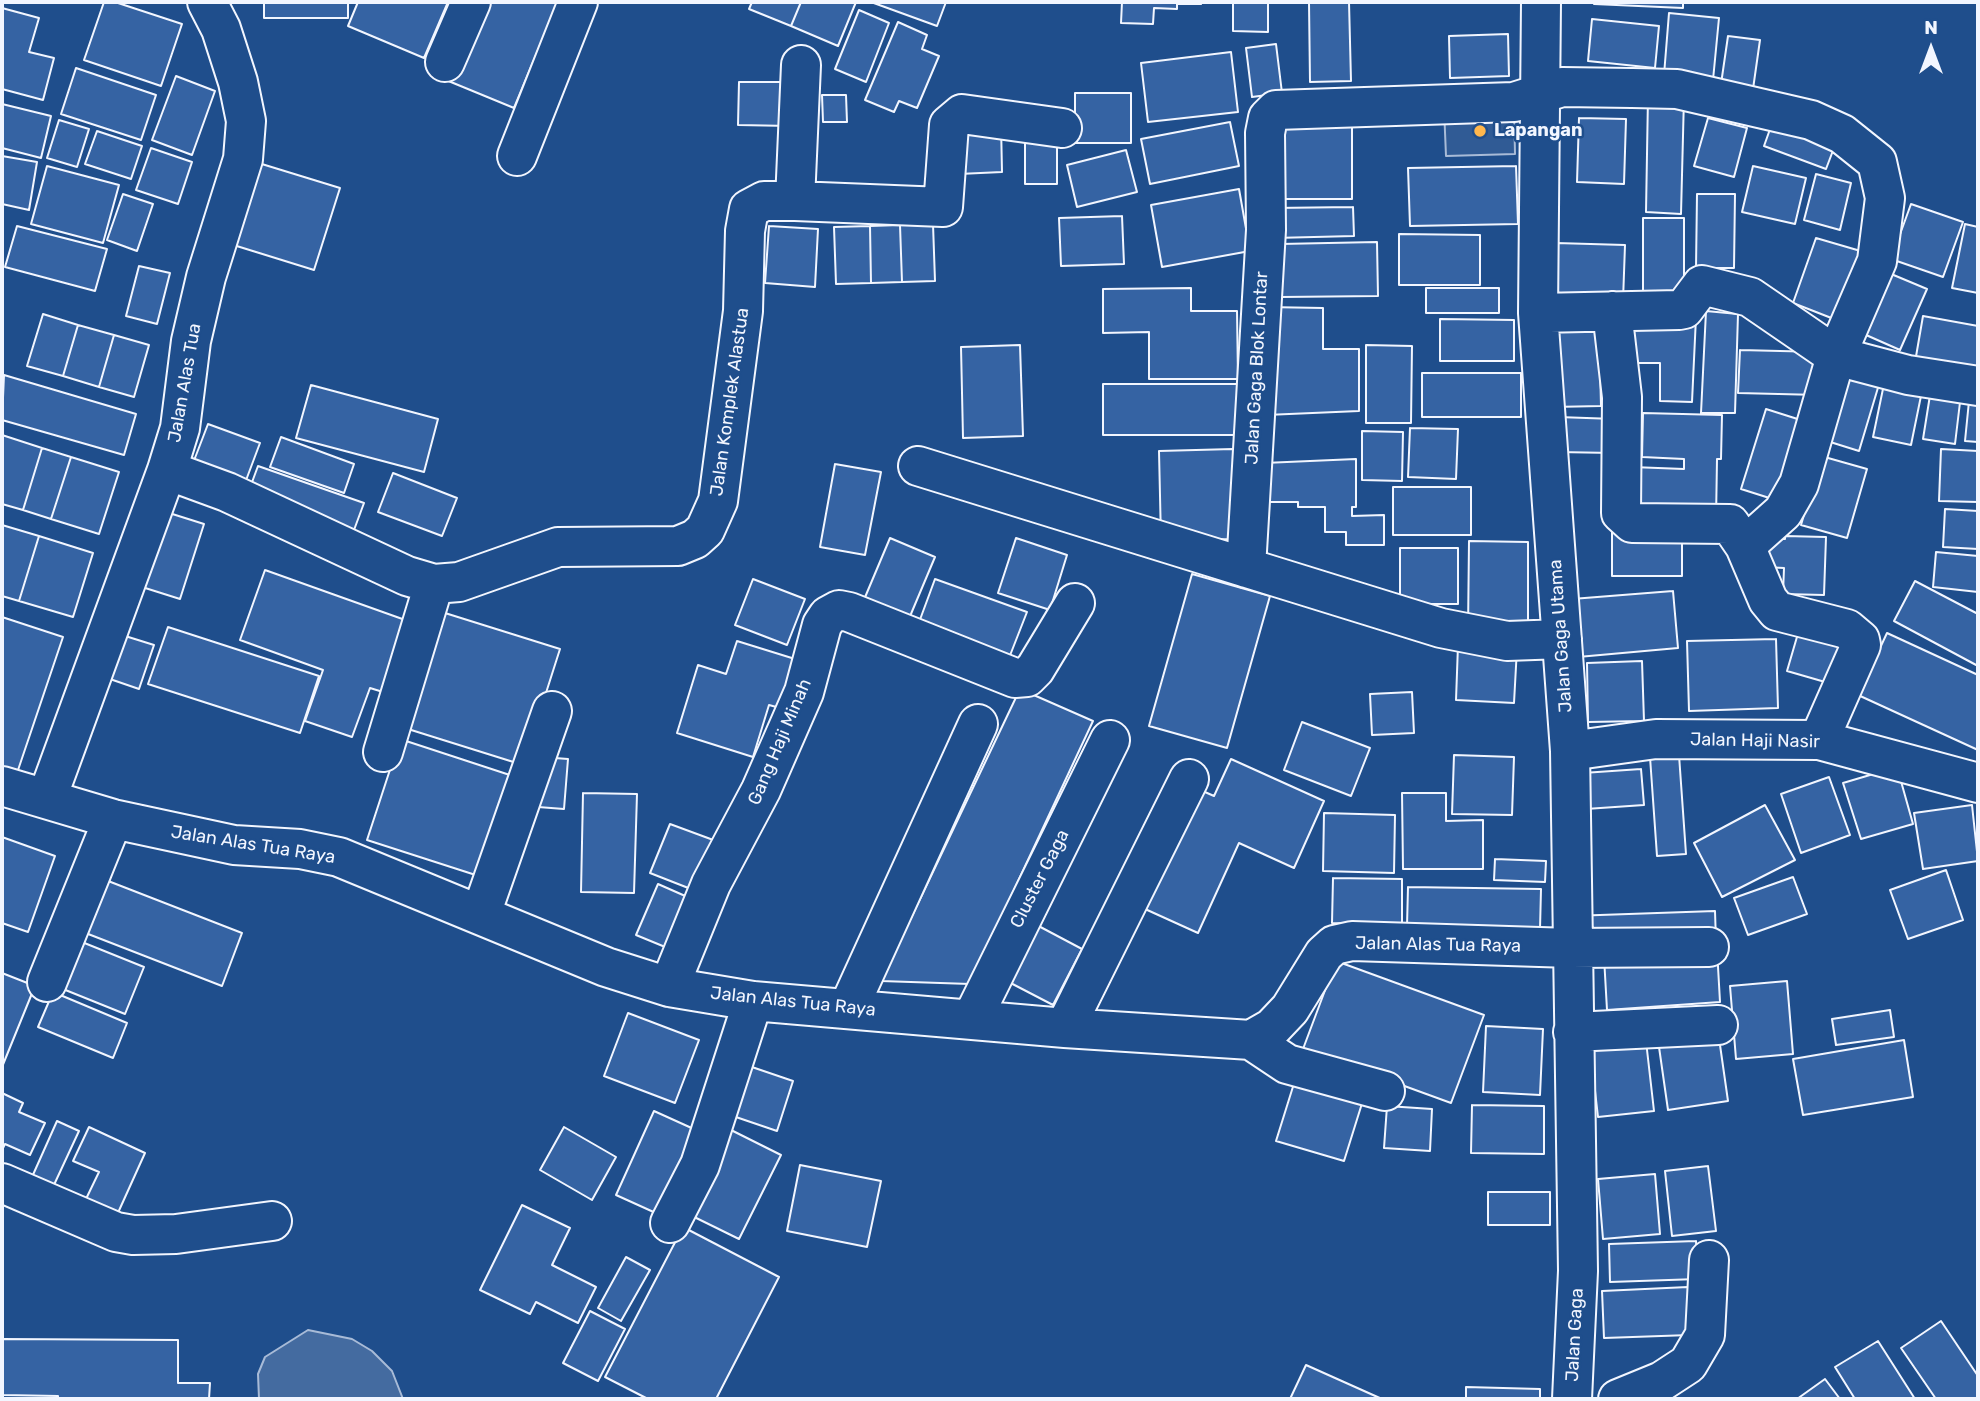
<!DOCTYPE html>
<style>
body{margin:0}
#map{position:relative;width:1980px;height:1401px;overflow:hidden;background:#1f4e8c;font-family:Rubik,sans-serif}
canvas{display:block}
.frame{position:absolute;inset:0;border:4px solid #f2f6ff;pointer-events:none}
.north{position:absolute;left:1896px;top:14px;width:70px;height:70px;-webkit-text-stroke:5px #1f4e8c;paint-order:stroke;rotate:0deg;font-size:19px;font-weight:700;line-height:28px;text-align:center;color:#f2f6ff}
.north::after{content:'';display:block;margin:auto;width:24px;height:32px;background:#f2f6ff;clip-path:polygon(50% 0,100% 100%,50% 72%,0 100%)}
</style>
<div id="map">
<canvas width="1980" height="1401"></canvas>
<div class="frame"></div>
<div class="north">N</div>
</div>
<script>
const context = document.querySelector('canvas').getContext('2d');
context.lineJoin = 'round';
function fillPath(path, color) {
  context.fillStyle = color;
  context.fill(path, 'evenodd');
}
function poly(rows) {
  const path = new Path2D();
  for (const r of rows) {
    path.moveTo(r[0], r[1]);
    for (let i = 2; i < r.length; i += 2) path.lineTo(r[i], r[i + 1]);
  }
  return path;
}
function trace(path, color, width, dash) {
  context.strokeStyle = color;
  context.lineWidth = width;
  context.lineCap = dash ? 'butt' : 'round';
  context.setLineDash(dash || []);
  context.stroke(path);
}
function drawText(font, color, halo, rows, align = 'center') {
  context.font = font + ' Rubik,sans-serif';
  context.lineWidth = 5;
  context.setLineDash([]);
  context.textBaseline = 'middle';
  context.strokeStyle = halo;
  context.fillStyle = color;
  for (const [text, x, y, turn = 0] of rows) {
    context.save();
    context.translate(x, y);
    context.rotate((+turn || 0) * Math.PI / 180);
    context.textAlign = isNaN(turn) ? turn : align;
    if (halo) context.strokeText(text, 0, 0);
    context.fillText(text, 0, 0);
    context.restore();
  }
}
const green = poly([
 [1514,106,1515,154,1446,156,1444,108,1514,106]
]);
fillPath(green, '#305b95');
trace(green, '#a8bbd7', 2);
const water = poly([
 [308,1330,352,1339,372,1351,392,1371,403,1399,259,1399,258,1374,265,1357,308,1330]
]);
fillPath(water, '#446ba0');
trace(water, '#a8bbd7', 2);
const building = poly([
 [104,2,115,2,182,24,161,86,84,60,104,2],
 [264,2,348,2,348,18,264,18,264,2],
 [358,2,448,2,424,58,348,26,358,2],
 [479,2,558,2,514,108,446,80,479,2],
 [752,2,801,2,791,26,749,9,752,2],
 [801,2,856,2,838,46,791,26,801,2],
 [871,2,946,2,937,26,871,2],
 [1115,2,1202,2,1201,4,1177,4,1177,9,1154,8,1153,24,1121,23,1122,2,1115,2],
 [1233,2,1268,2,1268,32,1233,31,1233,2],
 [1309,2,1349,2,1351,81,1310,82,1309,2],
 [1594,2,1683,2,1683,8,1594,4,1594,2],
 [2,8,39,18,29,52,54,58,43,100,2,89,2,8],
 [859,10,889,23,866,82,835,69,859,10],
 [1669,13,1719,18,1713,80,1664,75,1669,13],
 [1592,19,1659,26,1655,68,1588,61,1592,19],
 [898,22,927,35,922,49,939,56,917,108,899,101,894,112,865,100,898,22],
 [1508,34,1509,76,1450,78,1449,36,1508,34],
 [1728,36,1760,40,1753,89,1721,84,1728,36],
 [1276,44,1282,93,1252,97,1246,48,1276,44],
 [1231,52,1238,112,1148,122,1141,63,1231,52],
 [76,68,156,95,141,140,61,114,76,68],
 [176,76,215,91,192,155,152,140,176,76],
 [739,82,792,82,791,126,738,125,739,82],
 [1075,93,1131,93,1131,143,1075,143,1075,93],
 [822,95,846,95,847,122,823,122,822,95],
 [1648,96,1684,97,1681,214,1646,212,1648,96],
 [2,104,51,116,41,158,2,148,2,104],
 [1579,118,1626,119,1624,184,1577,182,1579,118],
 [1708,118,1747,128,1734,177,1694,166,1708,118],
 [1774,118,1837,140,1826,169,1764,146,1774,118],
 [1278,119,1352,119,1352,199,1278,199,1278,119],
 [59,120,89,129,77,167,47,158,59,120],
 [1230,122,1239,166,1150,184,1141,139,1230,122],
 [957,124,1001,124,1002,172,959,174,957,124],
 [97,131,142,146,131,179,85,164,97,131],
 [1025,131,1057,131,1057,184,1025,184,1025,131],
 [151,148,192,162,178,204,136,190,151,148],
 [1126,150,1137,192,1077,207,1067,165,1126,150],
 [2,156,37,162,29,210,2,204,2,156],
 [252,161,340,188,314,270,227,243,252,161],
 [47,166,119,185,103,243,31,224,47,166],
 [1516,166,1518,224,1410,226,1408,168,1516,166],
 [1753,166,1806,178,1795,224,1742,212,1753,166],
 [1816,174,1851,183,1840,230,1804,220,1816,174],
 [1239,189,1250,251,1162,267,1151,205,1239,189],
 [123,194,153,204,137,251,107,240,123,194],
 [1697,194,1735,194,1734,268,1696,268,1697,194],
 [1911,204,1963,222,1943,277,1891,259,1911,204],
 [1353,207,1354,236,1274,238,1273,208,1353,207],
 [1122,216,1124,264,1061,266,1059,218,1122,216],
 [1643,218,1684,218,1684,297,1643,297,1643,218],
 [933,224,935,281,902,282,900,225,933,224],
 [1965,224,1978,227,1978,293,1952,288,1965,224],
 [900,225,902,282,871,283,870,226,900,225],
 [17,226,107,249,95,291,5,267,17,226],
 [769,226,818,229,815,287,765,283,769,226],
 [870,226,871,283,836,284,834,227,870,226],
 [1399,234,1480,235,1480,285,1399,285,1399,234],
 [1816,238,1864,252,1839,321,1793,303,1816,238],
 [1377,242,1378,296,1281,297,1280,244,1377,242],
 [1556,243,1625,245,1623,301,1555,299,1556,243],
 [139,266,170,273,157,324,126,316,139,266],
 [1884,271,1927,289,1900,350,1857,331,1884,271],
 [1191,288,1191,311,1237,311,1238,379,1149,379,1149,332,1103,333,1103,289,1191,288],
 [1426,288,1499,288,1499,313,1426,313,1426,288],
 [1266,307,1323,308,1323,349,1359,349,1359,411,1266,415,1266,307],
 [1706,311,1738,314,1735,413,1701,413,1706,311],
 [43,314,78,325,63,376,27,366,43,314],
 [1923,316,1978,326,1978,367,1914,368,1923,316],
 [1627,317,1696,317,1692,402,1660,401,1660,363,1626,363,1627,317],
 [1440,319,1514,320,1514,361,1440,361,1440,319],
 [78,325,114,335,99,387,63,376,78,325],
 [1599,326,1601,406,1552,407,1550,327,1599,326],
 [114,335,149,345,134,397,99,387,114,335],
 [1020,345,1023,436,963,438,961,347,1020,345],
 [1366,345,1412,346,1411,423,1366,423,1366,345],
 [1740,350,1820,352,1819,395,1738,393,1740,350],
 [1847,372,1880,381,1859,451,1827,441,1847,372],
 [1422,373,1521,373,1521,417,1422,417,1422,373],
 [4,375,136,414,124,455,2,420,4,375],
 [1103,384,1237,384,1237,435,1103,435,1103,384],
 [1884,384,1922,391,1911,445,1873,437,1884,384],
 [311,385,438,419,424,472,296,438,311,385],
 [1931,389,1961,394,1955,444,1923,439,1931,389],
 [1970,391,1978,392,1978,442,1965,441,1970,391],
 [1766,409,1807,422,1782,502,1741,489,1766,409],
 [1643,413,1722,415,1721,459,1717,459,1716,520,1630,513,1632,467,1684,469,1684,459,1642,457,1643,413],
 [1558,417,1615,419,1614,453,1557,452,1558,417],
 [208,424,260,443,242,491,190,471,208,424],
 [1410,428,1458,429,1456,479,1408,477,1410,428],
 [1362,431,1403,432,1402,481,1362,480,1362,431],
 [2,435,42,448,23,510,2,504,2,435],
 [281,437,354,464,344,493,270,467,281,437],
 [42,448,71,457,51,519,23,510,42,448],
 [1233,449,1235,539,1161,540,1159,451,1233,449],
 [1941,449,1978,451,1978,502,1939,501,1941,449],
 [1821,456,1867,469,1847,538,1801,525,1821,456],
 [71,457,119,472,99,534,51,519,71,457],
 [1356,459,1356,507,1352,507,1352,516,1384,515,1384,545,1346,545,1346,532,1325,532,1325,507,1298,507,1298,502,1264,502,1264,463,1356,459],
 [835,464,881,472,865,555,820,547,835,464],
 [258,466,364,503,354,530,248,493,258,466],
 [393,473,457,498,442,536,378,512,393,473],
 [1393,487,1471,487,1471,535,1393,535,1393,487],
 [1945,509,1978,511,1978,549,1943,547,1945,509],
 [166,512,204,524,180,599,142,587,166,512],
 [2,525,39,536,19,601,2,596,2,525],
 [1612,530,1682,530,1682,576,1612,576,1612,530],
 [39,536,93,553,73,617,19,601,39,536],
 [1785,536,1826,537,1824,595,1783,594,1784,568,1764,567,1766,539,1785,539,1785,536],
 [890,538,935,557,908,621,863,602,890,538],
 [1016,538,1067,555,1050,610,998,593,1016,538],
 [1469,541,1528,542,1528,631,1468,631,1469,541],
 [1400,548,1458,548,1458,604,1400,604,1400,548],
 [1936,552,1978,556,1978,592,1933,587,1936,552],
 [265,570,408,621,383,692,370,688,352,737,305,721,323,670,240,640,265,570],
 [1192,574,1270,596,1227,748,1149,726,1192,574],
 [753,579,805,599,787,645,735,625,753,579],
 [935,579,1027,612,1009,658,918,625,935,579],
 [1915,581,1978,614,1978,666,1894,621,1915,581],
 [1673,591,1678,648,1578,657,1572,599,1673,591],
 [445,613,560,649,523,765,408,729,445,613],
 [2,617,63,637,16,776,2,771,2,617],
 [168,627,319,676,300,733,148,684,168,627],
 [1799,630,1844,643,1832,684,1787,671,1799,630],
 [1887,633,1978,675,1978,750,1858,695,1887,633],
 [122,635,154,645,139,689,107,678,122,635],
 [1776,639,1778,708,1689,711,1687,641,1776,639],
 [737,641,795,659,780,708,769,705,753,757,677,733,698,665,726,674,737,641],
 [1458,645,1517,648,1514,703,1456,700,1458,645],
 [1642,661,1644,721,1588,722,1587,663,1642,661],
 [1020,689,1093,721,970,984,881,981,1020,689],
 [1412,692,1414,733,1372,735,1370,694,1412,692],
 [1302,722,1370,748,1351,796,1284,770,1302,722],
 [400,739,522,779,488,879,367,840,400,739],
 [1454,755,1514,757,1512,815,1452,814,1454,755],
 [1679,755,1686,854,1657,856,1650,757,1679,755],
 [542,757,568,759,564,809,538,807,542,757],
 [1231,759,1324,801,1294,868,1239,843,1198,933,1134,904,1189,785,1214,796,1231,759],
 [1897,767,1913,824,1861,839,1843,783,1897,767],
 [1641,769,1644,805,1586,809,1583,773,1641,769],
 [1829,777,1850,835,1801,853,1781,794,1829,777],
 [583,793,637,794,634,893,581,892,583,793],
 [1402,793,1446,793,1446,821,1483,820,1483,869,1403,869,1402,793],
 [1765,805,1795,860,1722,897,1694,843,1765,805],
 [1972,805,1978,861,1923,869,1914,813,1972,805],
 [1324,813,1395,815,1394,873,1323,871,1324,813],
 [670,824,716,841,696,891,650,873,670,824],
 [2,837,55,856,28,932,2,923,2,837],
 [1495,859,1546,861,1545,882,1494,880,1495,859],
 [1946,870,1963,920,1908,939,1890,890,1946,870],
 [1793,877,1807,914,1748,935,1734,898,1793,877],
 [1333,878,1402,879,1402,924,1332,923,1333,878],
 [103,879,242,933,222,986,83,932,103,879],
 [658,884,692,899,670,949,636,935,658,884],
 [1408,887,1541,889,1540,929,1407,926,1408,887],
 [1715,911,1716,942,1572,947,1571,916,1715,911],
 [1031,922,1082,949,1053,1005,1001,978,1031,922],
 [72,938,144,967,125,1014,53,985,72,938],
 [1717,949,1720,1002,1607,1010,1604,957,1717,949],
 [1336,961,1484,1015,1451,1103,1303,1049,1336,961],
 [2,973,35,986,2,1067,2,973],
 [1787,981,1793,1054,1736,1059,1730,986,1787,981],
 [53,992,127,1023,113,1058,38,1027,53,992],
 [1890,1010,1894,1037,1836,1045,1832,1019,1890,1010],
 [628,1013,699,1040,675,1103,604,1076,628,1013],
 [1486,1026,1543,1029,1540,1095,1483,1092,1486,1026],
 [1718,1031,1728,1101,1668,1110,1658,1040,1718,1031],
 [1904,1040,1913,1097,1803,1115,1793,1059,1904,1040],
 [1646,1041,1654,1111,1598,1117,1590,1047,1646,1041],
 [746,1065,793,1081,777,1131,730,1115,746,1065],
 [1296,1077,1364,1097,1344,1161,1276,1141,1296,1077],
 [2,1093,23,1103,19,1112,45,1123,30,1155,5,1144,2,1150,2,1093],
 [1472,1105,1544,1106,1544,1154,1471,1153,1472,1105],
 [1387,1106,1432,1109,1430,1151,1384,1148,1387,1106],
 [654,1111,707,1135,669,1219,616,1195,654,1111],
 [57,1121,79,1131,53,1187,32,1177,57,1121],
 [723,1126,781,1155,739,1239,680,1210,723,1126],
 [89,1127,145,1153,117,1215,85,1201,99,1172,73,1161,89,1127],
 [564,1127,616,1157,592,1200,540,1170,564,1127],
 [800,1165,881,1181,867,1247,787,1231,800,1165],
 [1708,1166,1716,1231,1672,1236,1665,1171,1708,1166],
 [1655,1174,1660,1234,1603,1239,1598,1179,1655,1174],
 [1488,1192,1550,1192,1550,1225,1488,1225,1488,1192],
 [522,1205,570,1228,552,1265,596,1287,578,1323,536,1302,530,1314,480,1290,522,1205],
 [683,1227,779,1277,716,1399,648,1399,605,1377,683,1227],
 [1696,1241,1698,1279,1610,1282,1609,1244,1696,1241],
 [626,1257,650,1270,621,1321,598,1308,626,1257],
 [1688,1287,1690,1335,1604,1338,1602,1291,1688,1287],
 [590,1311,625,1329,598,1381,563,1363,590,1311],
 [1941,1321,1978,1376,1978,1397,1975,1399,1936,1399,1901,1348,1941,1321],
 [2,1339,178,1340,178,1383,210,1383,209,1399,58,1399,58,1396,2,1395,2,1339],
 [1878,1341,1915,1399,1855,1399,1835,1367,1878,1341],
 [1306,1365,1382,1399,1290,1399,1306,1365],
 [1825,1379,1840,1399,1797,1399,1825,1379],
 [1466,1387,1540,1389,1540,1399,1466,1399,1466,1387]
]);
fillPath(building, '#3563a3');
trace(building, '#f2f6ff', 2);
const minor = poly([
 [1541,2,1538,313,1570,751,1578,1271,1572,1399],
 [445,62,471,2],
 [801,65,795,201,943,207,949,125,962,114,1062,128],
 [517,156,578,2],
 [1612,311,1622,397,1621,513,1632,523,1730,524,1745,546],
 [1538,313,1679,310,1684,309,1702,285,1750,297,1836,356,1908,375,1978,386],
 [918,466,1441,628,1507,641,1562,639],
 [167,470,227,492,407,576,434,584,459,582,558,547,678,546,695,539,705,530,718,501,743,311,745,231,749,209,764,201,795,201],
 [1246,568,1266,230,1265,133,1268,118,1276,110,1514,102,1562,87,1632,88,1677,89,1811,120,1842,134,1877,162,1885,198,1877,261,1836,356,1799,484,1783,512,1745,546,1768,600,1777,611,1847,629,1860,640,1861,645,1819,740],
 [1570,751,1656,739,1819,740,1978,783],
 [383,752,434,584],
 [2,786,113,819,234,845,300,849,339,857,606,967,669,987,753,1001,1065,1028,1251,1040,1272,1028,1290,1009,1324,954,1334,945,1352,941,1571,948,1709,947],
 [47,798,167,470,180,428,191,341,206,277,243,159,246,121,238,82,221,29,207,2],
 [481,914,552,711],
 [47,982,113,819],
 [669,987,711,884,761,790,804,692,822,625,828,616,839,610,849,612,1015,678,1027,677,1035,669,1075,603],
 [848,1009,978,724],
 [972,1019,1110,740],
 [1065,1028,1189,779],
 [1573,1032,1718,1025],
 [1251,1040,1287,1064,1385,1091],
 [2,1183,116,1232,133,1235,176,1234,272,1221],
 [670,1223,700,1165,753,1001],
 [1618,1399,1662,1381,1688,1364,1705,1335,1709,1260]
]);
trace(minor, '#f2f6ff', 42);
trace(minor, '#1f4e8c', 38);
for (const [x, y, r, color] of [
 [1480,131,7,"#ffb74d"]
]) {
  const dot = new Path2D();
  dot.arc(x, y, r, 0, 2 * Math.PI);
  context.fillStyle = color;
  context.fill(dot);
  trace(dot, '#1f4e8c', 2.5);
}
drawText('bold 18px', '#f2f6ff', '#1f4e8c', [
 ["Lapangan",1494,131]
], 'left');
drawText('18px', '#f2f6ff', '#1f4e8c', [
 ["Jalan Gaga Blok Lontar",1257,368,-87],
 ["Jalan Alas Tua",185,383,-80],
 ["Jalan Komplek Alastua",730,402,-82],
 ["Jalan Gaga Utama",1561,636,-94],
 ["Jalan Haji Nasir",1755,741,1],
 ["Gang Haji Minah",780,742,-67],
 ["Jalan Alas Tua Raya",253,845,9],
 ["Cluster Gaga",1040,879,-63],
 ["Jalan Alas Tua Raya",1438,945,1],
 ["Jalan Alas Tua Raya",793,1002,6],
 ["Jalan Gaga",1575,1335,-87]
]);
</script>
